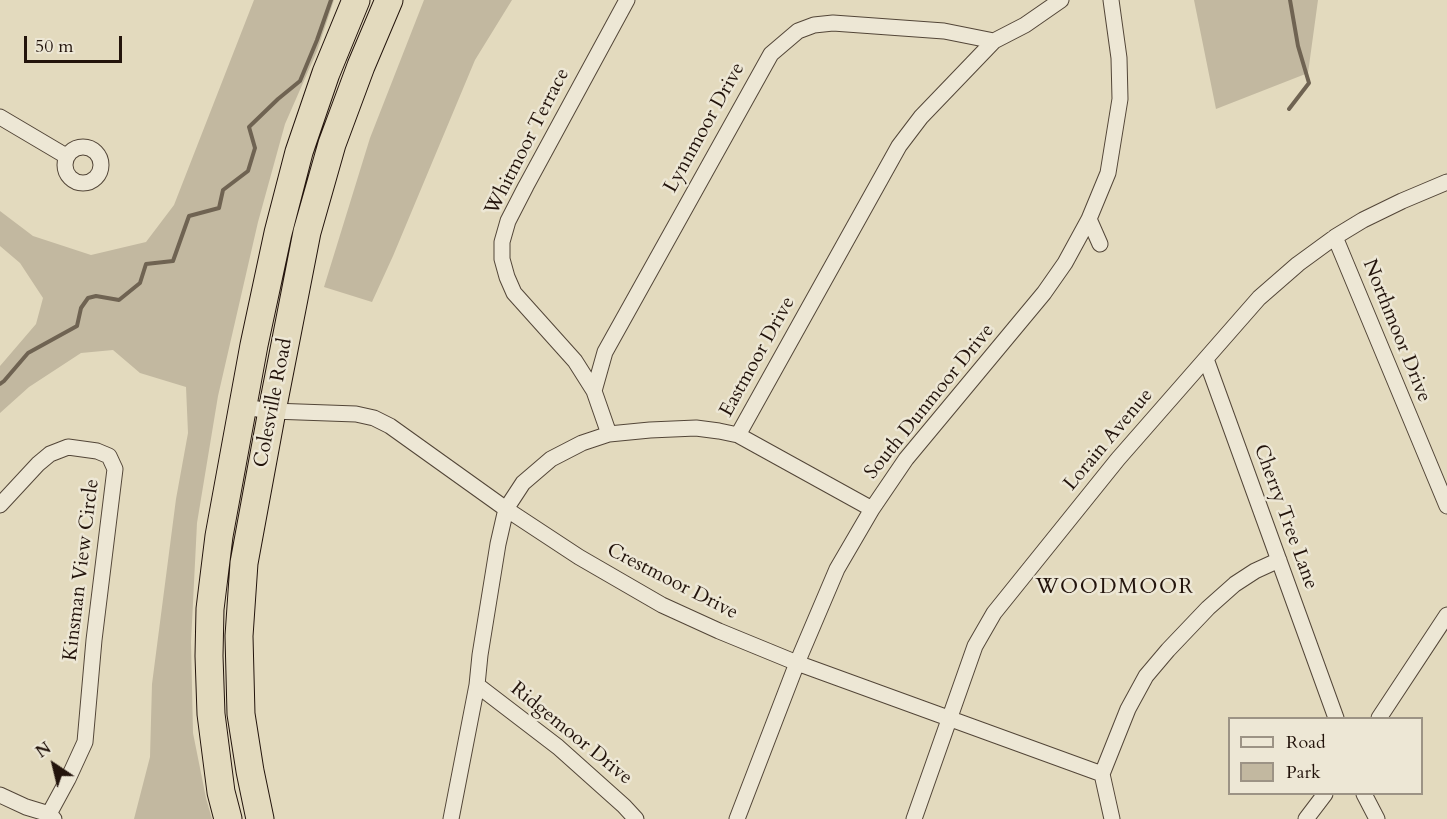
<!DOCTYPE html>
<style>
body{margin:0}
#map{position:relative;width:1447px;height:819px;overflow:hidden;background:#e3dabe;font-family:Cardo,serif}
canvas{display:block}
.legend{position:absolute;left:1228px;top:717px;width:195px;height:78px;box-sizing:border-box;background:#ede7d5;border:2px solid #9c9385;margin:0;padding:8px 10px;list-style:none;font-size:18px;color:#23140c}
.legend li{display:flex;align-items:center;gap:12px;height:30px}
.legend b{width:30px;border:2px solid #9c9385}
.north{position:absolute;left:24px;top:735px;width:60px;height:60px;-webkit-text-stroke:4px #ede7d5;paint-order:stroke;rotate:325deg;font-size:16px;font-weight:700;line-height:24px;text-align:center;color:#23140c}
.north::after{content:'';display:block;margin:auto;width:21px;height:27px;background:#23140c;clip-path:polygon(50% 0,100% 100%,50% 72%,0 100%)}
.scale{position:absolute;left:24px;top:36px;width:98px;height:27px;box-sizing:border-box;border:3px solid #23140c;border-top:0;padding-left:8px;font-size:18px;line-height:21px;white-space:nowrap;color:#23140c;-webkit-text-stroke:4px #ede7d5;paint-order:stroke}
</style>
<div id="map">
<canvas width="1447" height="819"></canvas>
<ul class="legend">
<li><b style="height:8px;background:#ede7d5"></b>Road</li>
<li><b style="height:16px;background:#c2b8a0"></b>Park</li>
</ul>
<div class="north">N</div>
<div class="scale">50 m</div>
</div>
<script>
const context = document.querySelector('canvas').getContext('2d');
context.lineJoin = 'round';
function fillPath(path, color) {
  context.fillStyle = color;
  context.fill(path, 'evenodd');
}
function poly(rows) {
  const path = new Path2D();
  for (const r of rows) {
    if (r.length === 3) {
      path.moveTo(r[0] + r[2], r[1]);
      path.arc(r[0], r[1], r[2], 0, 2 * Math.PI);
      continue;
    }
    path.moveTo(r[0], r[1]);
    for (let i = 2; i < r.length; i += 2) path.lineTo(r[i], r[i + 1]);
  }
  return path;
}
function trace(path, color, width, dash) {
  context.strokeStyle = color;
  context.lineWidth = width;
  context.lineCap = dash ? 'butt' : 'round';
  context.setLineDash(dash || []);
  context.stroke(path);
}
function drawText(font, color, halo, rows, align = 'center') {
  context.font = font + ' Cardo,serif';
  context.lineWidth = 5;
  context.setLineDash([]);
  context.textBaseline = 'middle';
  context.strokeStyle = halo;
  context.fillStyle = color;
  for (const [text, x, y, turn = 0] of rows) {
    context.save();
    context.translate(x, y);
    context.rotate((+turn || 0) * Math.PI / 180);
    context.textAlign = isNaN(turn) ? turn : align;
    if (halo) context.strokeText(text, 0, 0);
    context.fillText(text, 0, 0);
    context.restore();
  }
}
fillPath(poly([
 [254,0,334,0,317,51,285,124,258,222,218,396,197,523,191,642,193,733,206,798,212,819,134,819,150,757,152,684,176,499,188,433,186,387,140,373,113,350,81,353,29,387,0,413,0,366,36,324,43,298,20,263,0,246,0,211,33,236,91,255,146,242,174,205],
 [424,0,512,0,475,60,393,256,372,302,324,287,370,138],
 [1194,0,1318,0,1308,73,1216,109]
]), '#c2b8a0');
trace(poly([
 [1289,109,1309,83,1298,46,1290,0],
 [0,384,4,381,28,353,77,326,81,308,88,298,96,296,119,300,140,283,146,264,173,261,189,216,219,208,223,190,248,171,255,148,249,127,278,99,300,81,317,40,331,0]
]), '#6f6352', 4);
const street = poly([
 [0,117,66,156],
 [83,165,18],
 [1089,219,1100,244],
 [1335,237,1447,506],
 [1206,359,1336,718],
 [594,391,575,361,514,293,507,277,502,259,502,242,508,221,526,186,627,0],
 [243,407,272,411,356,414,374,418,390,426,506,509,579,557,662,605,719,631,797,663,1102,774],
 [609,434,594,391,605,352,771,54,798,31,814,25,833,23,944,31,994,41],
 [738,435,899,146,921,117,994,41,1025,25,1061,0],
 [0,505,38,464,50,454,68,447,97,451,109,456,115,469,94,640,85,742,68,779,49,814],
 [477,685,558,747,624,806,636,819],
 [1379,718,1447,615],
 [1364,794,1377,819],
 [0,795,26,807,49,814,54,819],
 [451,819,477,685,480,655,498,544,506,509,523,483,551,459,582,443,609,434,650,430,696,428,719,431,738,435,872,509],
 [737,819,797,663,837,569,872,509,906,459,1044,293,1065,263,1089,219,1108,173,1120,99,1119,58,1111,0],
 [914,819,975,646,994,613,1118,459,1259,298,1298,264,1335,237,1363,220,1402,201,1447,182],
 [1112,819,1102,774,1128,709,1146,676,1168,650,1208,608,1235,584,1255,571,1279,560],
 [1306,819,1325,794]
]);
const highway = poly([
 [228,819,221,792,211,714,209,656,210,609,219,536,254,345,278,233,299,152,326,73,356,0],
 [260,819,250,771,241,714,239,636,244,563,272,411,307,232,332,144,361,66,389,0]
]);
trace(street, '#534638', 17);
trace(highway, '#23140c', 29);
trace(street, '#ede7d5', 15);
trace(highway, '#e3dabe', 27);
drawText('20px', '#23140c', '#ede7d5', [
 ["Lynnmoor Drive",705,128,-61],
 ["Whitmoor Terrace",528,142,-63],
 ["Northmoor Drive",1396,331,68],
 ["Eastmoor Drive",758,357,-61],
 ["South Dunmoor Drive",930,402,-51],
 ["Colesville Road",274,403,-79],
 ["Lorain Avenue",1109,440,-50],
 ["Cherry Tree Lane",1285,517,70],
 ["Kinsman View Circle",82,570,-83],
 ["Crestmoor Drive",672,582,27],
 ["Ridgemoor Drive",571,734,39]
]);
context.letterSpacing = '1.5px';
drawText('21px', '#23140c', '#ede7d5', [
 ["WOODMOOR",1115,588]
]);
context.letterSpacing = '0px';
</script>
